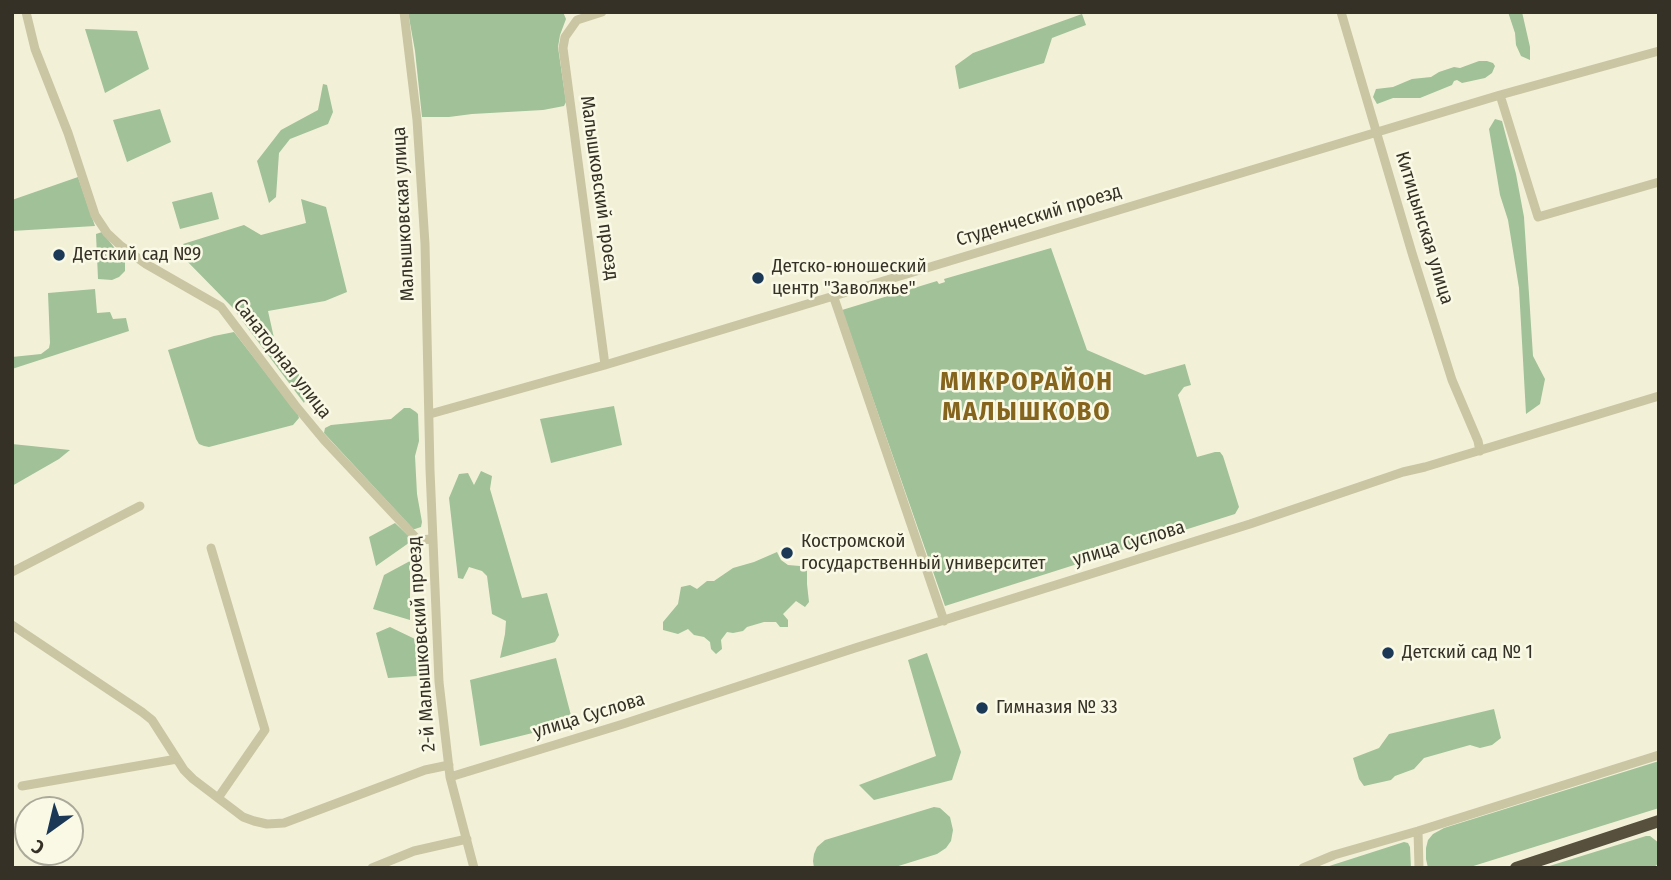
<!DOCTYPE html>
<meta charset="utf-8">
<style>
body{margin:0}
#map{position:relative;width:1671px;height:880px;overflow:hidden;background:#f2f1d8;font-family:"Fira Sans Condensed",sans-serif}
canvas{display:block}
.frame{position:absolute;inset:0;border:14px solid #353126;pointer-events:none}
.north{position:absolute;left:14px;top:796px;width:70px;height:70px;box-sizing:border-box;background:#f9f9e5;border:2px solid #aba999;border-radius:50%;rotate:214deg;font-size:19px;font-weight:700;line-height:28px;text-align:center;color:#353126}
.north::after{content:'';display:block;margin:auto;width:24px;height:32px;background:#1b3957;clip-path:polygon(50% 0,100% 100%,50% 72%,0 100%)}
</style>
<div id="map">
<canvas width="1671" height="880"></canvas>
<div class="frame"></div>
<div class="north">С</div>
</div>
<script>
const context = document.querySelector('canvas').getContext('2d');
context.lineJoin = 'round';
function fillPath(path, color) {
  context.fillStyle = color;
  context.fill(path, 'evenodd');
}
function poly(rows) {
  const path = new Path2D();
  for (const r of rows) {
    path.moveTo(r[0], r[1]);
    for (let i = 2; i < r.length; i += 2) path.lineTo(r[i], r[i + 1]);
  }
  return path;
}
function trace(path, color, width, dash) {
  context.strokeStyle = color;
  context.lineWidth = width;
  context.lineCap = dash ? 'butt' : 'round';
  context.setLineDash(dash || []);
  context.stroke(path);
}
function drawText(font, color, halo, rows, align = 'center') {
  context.font = font + ' "Fira Sans Condensed",sans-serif';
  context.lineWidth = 5;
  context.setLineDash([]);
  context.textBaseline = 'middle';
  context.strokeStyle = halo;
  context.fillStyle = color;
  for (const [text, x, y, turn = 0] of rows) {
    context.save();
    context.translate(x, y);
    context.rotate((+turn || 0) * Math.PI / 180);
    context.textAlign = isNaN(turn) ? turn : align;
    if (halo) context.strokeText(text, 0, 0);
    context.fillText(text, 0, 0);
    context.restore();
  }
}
fillPath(poly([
 [408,12,563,12,566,19,560,35,558,47,566,102,564,106,543,110,472,114,449,117,422,117,415,51],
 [1508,12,1522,12,1530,47,1530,60,1521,56,1516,45,1515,33],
 [1082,14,1086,25,1052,38,1044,63,959,89,955,66,973,53],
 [85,29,137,31,149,69,105,93],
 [1479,61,1487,61,1493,63,1495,66,1492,73,1485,78,1462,83,1457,80,1454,81,1452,85,1420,98,1393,98,1377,104,1373,97,1376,89,1393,87,1412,79,1431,77,1439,72,1454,67,1460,68],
 [323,84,327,85,333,112,328,124,290,139,279,153,276,197,269,203,257,161,281,130,318,110],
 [160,109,171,142,127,162,113,120],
 [1495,119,1502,121,1516,174,1524,217,1533,356,1545,379,1540,404,1526,414,1519,288,1508,220,1500,195,1489,129],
 [78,177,95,226,12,231,12,200],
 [212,192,219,219,180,229,172,202],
 [301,199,326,207,347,292,325,301,268,311,276,347,310,388,304,403,232,307,182,256,183,244,244,225,261,235,306,223],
 [102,232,125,261,125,271,119,277,112,280,98,279,96,234],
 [1051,248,1087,350,1145,375,1185,364,1191,385,1184,387,1178,395,1197,457,1215,452,1220,452,1223,456,1239,507,1235,514,945,606,842,310,937,281,939,284,945,282,944,279],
 [95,289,97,313,110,312,113,319,126,318,129,331,12,369,12,357,41,354,49,348,50,343,48,293],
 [234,332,298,414,299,418,293,425,209,447,204,446,199,444,196,439,168,350,214,336],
 [614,406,622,445,551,463,540,419],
 [404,408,410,408,416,412,418,414,419,441,415,456,417,494,422,522,421,527,415,529,413,529,324,433,325,428,331,425,391,419],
 [12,444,70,450,59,459,12,486],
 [481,471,492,476,490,489,522,598,547,593,559,635,555,642,500,658,505,634,506,621,492,614,487,576,482,571,469,567,463,579,458,578,449,498,459,474,468,473,474,485],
 [395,523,413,540,376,566,369,537],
 [777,552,781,560,788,565,800,566,807,571,807,584,809,602,805,607,796,601,783,614,788,620,788,627,780,627,776,622,764,622,747,627,743,631,733,633,727,632,721,640,722,649,716,654,711,649,710,642,704,637,694,635,688,629,678,634,663,630,663,622,678,604,681,587,690,585,697,589,707,581,714,581,733,568,754,562],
 [410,561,410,620,373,609,384,575],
 [390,627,415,639,417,676,388,678,376,633],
 [927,653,961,752,952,780,874,800,859,785,936,756,908,660],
 [556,658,573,723,480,746,470,680],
 [1494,709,1501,738,1492,745,1480,748,1470,745,1424,758,1414,769,1395,776,1391,780,1364,786,1359,779,1353,758,1379,748,1389,734],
 [1659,761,1659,808,1467,868,1428,868,1426,859,1426,848,1428,840,1433,834,1444,828],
 [934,807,940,808,950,817,953,830,951,841,946,848,937,854,892,868,814,868,813,861,814,854,817,847,825,840],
 [1646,836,1650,836,1659,843,1659,863,1653,868,1543,868],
 [1404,842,1408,843,1410,847,1411,868,1323,868]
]), '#a1c198');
trace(poly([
 [26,12,35,49,68,133,95,215,107,233,121,246,146,264,221,307,295,405,324,440,418,540,432,539],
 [404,12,417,120,425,244,430,470,439,682,450,777,474,868],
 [602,12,577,20,565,37,563,48,605,365],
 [1341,12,1412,253,1452,380,1478,441,1480,451],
 [1500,95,1538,217,1659,182],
 [833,295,944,621],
 [430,414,605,365,1500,95,1659,51],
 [211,548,265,730,218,798],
 [12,572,140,506],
 [12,625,142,712,152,720,184,770,193,779,243,817,254,821,267,824,284,823,425,770,449,765],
 [450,777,623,724,855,648,1250,524,1403,472,1425,467,1659,396],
 [22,786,177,759],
 [1418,831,1419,868],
 [372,868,414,851,467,839],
 [1303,868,1334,855,1418,831,1659,755]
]), '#cac6a4', 9);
trace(poly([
 [1516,868,1659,821]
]), '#56503d', 12);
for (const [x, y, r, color] of [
 [59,255,7,"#1b3957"],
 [758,278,7,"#1b3957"],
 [787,553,7,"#1b3957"],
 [1388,653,7,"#1b3957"],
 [982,708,7,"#1b3957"]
]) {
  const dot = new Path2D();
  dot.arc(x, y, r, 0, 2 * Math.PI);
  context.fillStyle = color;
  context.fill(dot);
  trace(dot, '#f9f9e5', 2.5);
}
drawText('19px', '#353126', '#f9f9e5', [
 ["Малышковский проезд",599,188,82],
 ["Малышковская улица",404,214,-93],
 ["Студенческий проезд",1039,216,-17],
 ["Китицынская улица",1424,228,73],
 ["Санаторная улица",282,359,52],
 ["улица Суслова",1129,544,-17],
 ["2-й Малышковский проезд",422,644,-94],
 ["улица Суслова",589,716,-17]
]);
drawText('19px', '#353126', '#f9f9e5', [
 ["Детский сад №9",73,255],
 ["Детско-юношеский",772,267],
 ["центр \"Заволжье\"",772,289],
 ["Костромской",801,542],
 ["государственный университет",801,564],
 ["Детский сад № 1",1402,653],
 ["Гимназия № 33",996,708]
], 'left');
context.letterSpacing = '2px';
drawText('bold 26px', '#85641e', '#f9f9e5', [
 ["МИКРОРАЙОН",1027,383],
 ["МАЛЫШКОВО",1027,413]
]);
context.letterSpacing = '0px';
</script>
